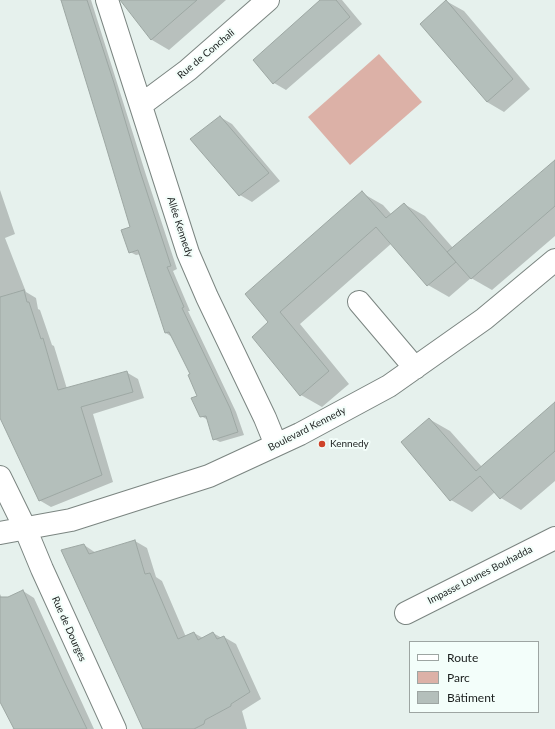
<!DOCTYPE html>
<meta charset="utf-8">
<style>
body{margin:0}
#map{position:relative;width:555px;height:729px;overflow:hidden;background:#e6f1ed;font-family:Lato,sans-serif}
canvas{display:block}
.legend{position:absolute;left:409px;top:641px;width:130px;height:72px;box-sizing:border-box;background:#f3fefa;border:1px solid #9da5a2;margin:0;padding:5px 7px;list-style:none;font-size:12px;color:#1b1f1e}
.legend li{display:flex;align-items:center;gap:8px;height:20px}
.legend b{width:20px;border:1px solid #9da5a2}
</style>
<div id="map">
<canvas width="555" height="729"></canvas>
<ul class="legend">
<li><b style="height:5px;background:#fff"></b>Route</li>
<li><b style="height:11px;background:#dcb1a7"></b>Parc</li>
<li><b style="height:11px;background:#b4bfbb"></b>Bâtiment</li>
</ul>
</div>
<script>
const context = document.querySelector('canvas').getContext('2d');
context.lineJoin = 'round';
function fillPath(path, color) {
  context.fillStyle = color;
  context.fill(path, 'evenodd');
}
function poly(rows) {
  const path = new Path2D();
  for (const r of rows) {
    path.moveTo(r[0], r[1]);
    for (let i = 2; i < r.length; i += 2) path.lineTo(r[i], r[i + 1]);
  }
  return path;
}
function trace(path, color, width, dash) {
  context.strokeStyle = color;
  context.lineWidth = width;
  context.lineCap = dash ? 'butt' : 'round';
  context.setLineDash(dash || []);
  context.stroke(path);
}
function drawText(font, color, halo, rows, align = 'center') {
  context.font = font + ' Lato,sans-serif';
  context.lineWidth = 4;
  context.setLineDash([]);
  context.textBaseline = 'middle';
  context.strokeStyle = halo;
  context.fillStyle = color;
  for (const [text, x, y, turn = 0] of rows) {
    context.save();
    context.translate(x, y);
    context.rotate((+turn || 0) * Math.PI / 180);
    context.textAlign = isNaN(turn) ? turn : align;
    if (halo) context.strokeText(text, 0, 0);
    context.fillText(text, 0, 0);
    context.restore();
  }
}
fillPath(poly([
 [379,54,422,102,350,165,308,117]
]), '#dcb1a7');
fillPath(poly([
 [62,0,91,0,146,175,177,269,173,271,190,311,188,311,236,412,244,435,220,442,214,439,208,420,201,416,198,397,191,375,172,337,166,333,141,254,136,255,130,252,131,227],
 [138,0,226,0,169,50,152,40,128,9],
 [322,0,342,0,362,24,286,90,274,83,254,60],
 [446,1,464,11,530,89,504,112,487,102],
 [220,117,232,124,280,181,252,202,240,195],
 [555,161,555,236,492,290,471,278,449,297,428,285,392,243,300,324,349,384,322,407,301,395,253,337,269,322,362,193,383,205,392,215,404,204,425,216,453,248],
 [0,190,15,234,5,238,26,292,36,298,38,309,40,310,52,345,54,346,67,389,126,372,138,379,144,398,93,414,113,482,51,507,39,500,0,415],
 [555,404,555,481,521,510,501,498,495,492,472,512,451,500,402,443,429,419,450,431,482,467],
 [135,541,147,548,156,577,162,581,186,637,194,633,203,638,213,633,222,638,224,637,236,644,261,699,242,711,247,729,145,729,84,545,96,553],
 [23,591,34,598,94,729,12,729,15,728,0,700,0,594,3,600]
]), '#0003');
const building = poly([
 [61,0,87,0,114,83,140,171,171,266,167,267,184,307,182,308,230,408,238,432,213,440,206,416,200,417,191,398,197,396,188,375,190,374,169,332,165,333,138,250,129,253,121,230,130,227,104,140,61,0],
 [120,0,197,0,151,40,120,0],
 [320,0,336,0,350,17,273,84,253,60,320,0],
 [446,0,513,79,487,102,420,24,446,0],
 [220,116,269,173,239,196,190,139,220,116],
 [555,160,555,206,471,279,447,252,555,160],
 [362,191,386,218,404,203,456,262,427,286,376,227,280,312,329,371,300,396,252,337,268,322,245,294,362,191],
 [24,290,27,302,29,302,41,339,43,338,58,390,127,371,133,392,81,407,102,475,39,501,0,418,0,297,24,290],
 [555,402,555,451,500,499,480,476,450,501,401,442,429,418,476,471,555,402],
 [135,540,145,574,150,573,178,639,194,632,198,640,213,632,217,639,224,636,250,692,231,704,231,706,205,720,204,724,194,729,143,729,61,550,84,544,89,554,135,540],
 [23,590,63,679,87,729,14,729,0,702,0,597,8,597,23,590]
]);
fillPath(building, '#b4bfbb');
trace(building, '#9da7a3', 1);
const minor = poly([
 [107,0,188,253,207,297,265,418,276,445],
 [141,105,188,70,268,0],
 [359,302,415,368],
 [0,533,71,520,209,476,300,434,389,386,484,319,555,260],
 [406,613,555,538]
]);
const major = poly([
 [0,477,25,528,42,569,115,729]
]);
trace(minor, '#7b8581', 24);
trace(major, '#7b8581', 24);
trace(minor, '#fff', 22);
trace(major, '#fff', 22);
for (const [x, y, r, color] of [
 [322,444,4,"#ce4329"]
]) {
  const dot = new Path2D();
  dot.arc(x, y, r, 0, 2 * Math.PI);
  context.fillStyle = color;
  context.fill(dot);
  trace(dot, '#f3fefa', 1.5);
}
drawText('10px', '#1b1f1e', '#f3fefa', [
 ["Rue de Conchali",206,54,-40],
 ["Allée Kennedy",180,227,72],
 ["Boulevard Kennedy",307,429,-27],
 ["Impasse Lounes Bouhadda",480,575,-27],
 ["Rue de Dourges",69,629,66]
]);
drawText('10px', '#1b1f1e', '#f3fefa', [
 ["Kennedy",330,444]
], 'left');
</script>
